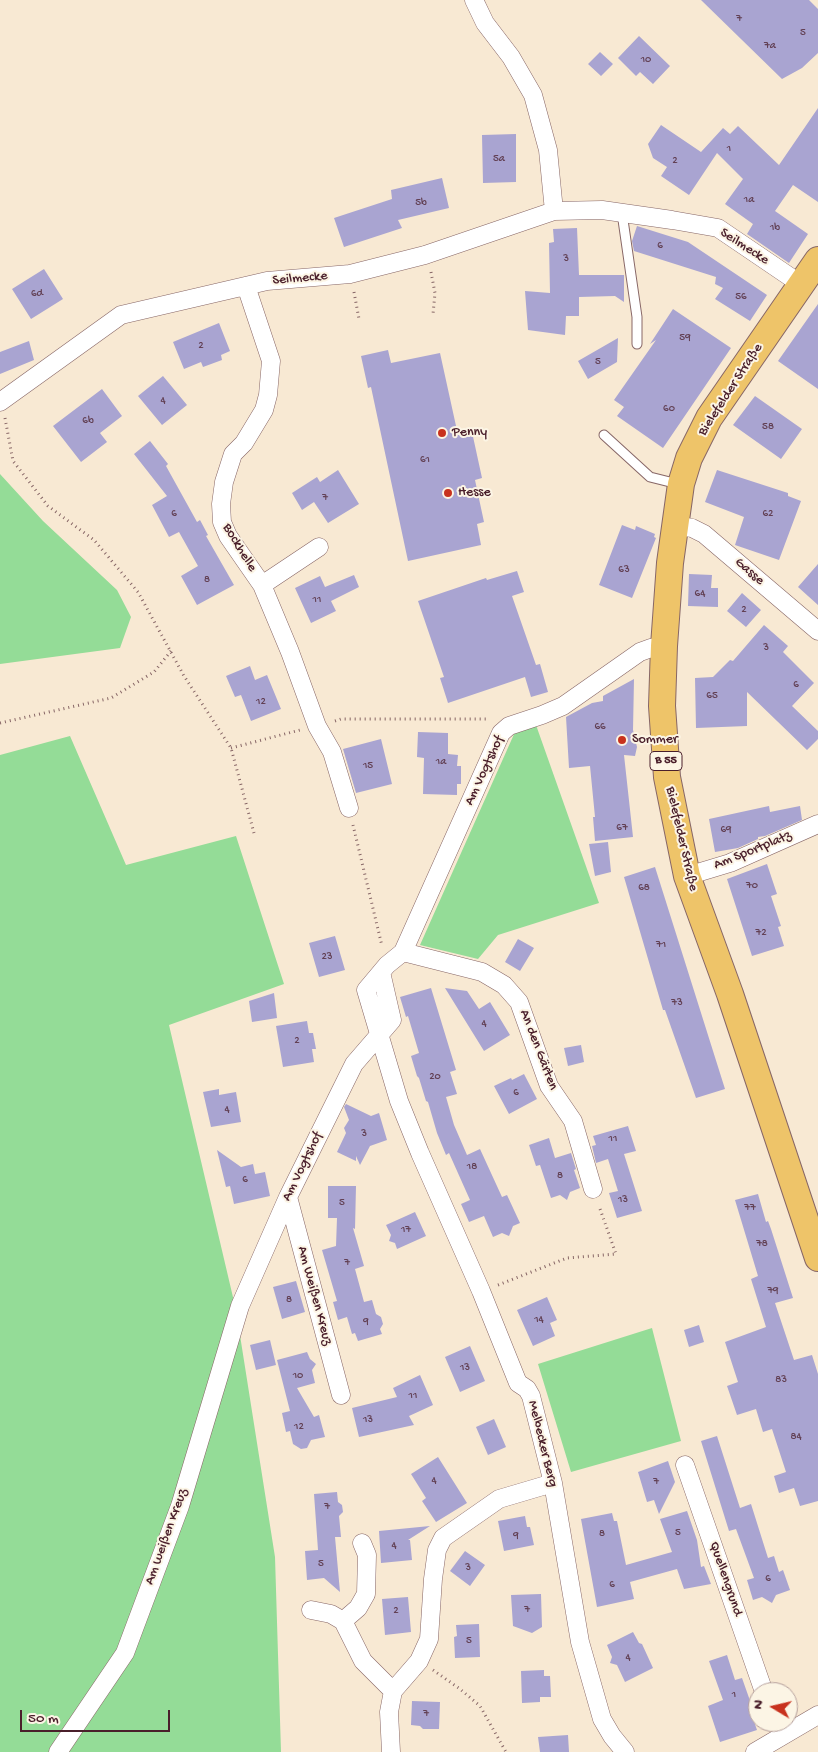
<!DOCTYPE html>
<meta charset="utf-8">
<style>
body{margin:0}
#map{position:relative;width:818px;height:1752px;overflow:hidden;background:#f8e9d3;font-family:"Gochi Hand",sans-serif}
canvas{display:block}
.north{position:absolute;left:748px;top:1682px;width:50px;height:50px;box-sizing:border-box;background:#fcf5e5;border:1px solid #b59f9b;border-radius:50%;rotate:279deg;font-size:14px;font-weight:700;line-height:20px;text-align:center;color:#4a1f2b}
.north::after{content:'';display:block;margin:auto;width:18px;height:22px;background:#c8321e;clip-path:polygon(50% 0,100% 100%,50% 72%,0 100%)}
.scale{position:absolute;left:20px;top:1710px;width:150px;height:22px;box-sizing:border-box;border:2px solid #4a1f2b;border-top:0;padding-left:6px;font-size:15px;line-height:18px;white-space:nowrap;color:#4a1f2b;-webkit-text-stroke:4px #fcf5e5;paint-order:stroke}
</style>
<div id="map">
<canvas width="818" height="1752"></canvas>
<div class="north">N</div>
<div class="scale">50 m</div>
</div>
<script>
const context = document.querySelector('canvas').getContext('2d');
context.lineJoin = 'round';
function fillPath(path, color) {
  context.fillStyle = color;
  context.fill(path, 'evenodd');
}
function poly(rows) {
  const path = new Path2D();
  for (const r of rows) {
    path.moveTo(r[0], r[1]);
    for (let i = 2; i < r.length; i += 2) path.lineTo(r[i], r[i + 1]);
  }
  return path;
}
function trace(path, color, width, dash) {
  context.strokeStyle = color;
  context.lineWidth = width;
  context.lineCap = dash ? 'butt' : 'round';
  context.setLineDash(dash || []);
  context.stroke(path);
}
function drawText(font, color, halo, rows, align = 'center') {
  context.font = font + ' "Gochi Hand",sans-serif';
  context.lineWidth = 4;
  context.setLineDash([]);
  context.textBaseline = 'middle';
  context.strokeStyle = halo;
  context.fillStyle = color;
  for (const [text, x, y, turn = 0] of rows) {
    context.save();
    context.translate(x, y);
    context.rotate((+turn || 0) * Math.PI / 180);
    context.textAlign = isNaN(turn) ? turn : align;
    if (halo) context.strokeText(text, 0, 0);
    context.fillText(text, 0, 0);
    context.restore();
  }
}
fillPath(poly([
 [0,474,43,521,117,590,131,617,120,648,0,664],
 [536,725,599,903,498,935,478,959,420,945,515,732],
 [70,736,126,865,236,836,284,984,169,1025,236,1310,275,1557,281,1752,0,1752,0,755],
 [652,1328,681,1441,571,1472,538,1364]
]), '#94dc97');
fillPath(poly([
 [701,0,809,0,818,9,818,53,802,68,782,79],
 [639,36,670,66,653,84,640,72,636,76,618,58],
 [600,52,613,64,601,76,588,64],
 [818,108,818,202,793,185,775,211,808,234,789,263,747,234,753,224,725,204,743,179,717,153,689,195,661,176,667,167,653,158,648,144,661,125,701,152,723,128,730,134,738,126,779,165],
 [516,134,516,182,483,183,482,135],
 [442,178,449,208,398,220,402,228,344,247,334,218,392,199,391,190],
 [637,226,688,242,767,295,750,321,715,299,723,288,715,284,716,277,634,251,632,241],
 [577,228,579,275,624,275,624,302,615,296,579,297,579,316,566,316,565,335,528,330,525,291,550,293,549,243,554,242,553,229],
 [44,269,63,299,31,319,12,289],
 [818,304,818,389,778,361],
 [673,309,731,348,663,448,617,416,624,407,614,400,656,340,650,344],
 [219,323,230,351,221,355,222,360,203,367,201,362,184,369,173,342],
 [618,338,617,362,588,379,578,361],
 [29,341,34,360,0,374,0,352],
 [388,350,391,363,440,353,458,435,472,432,482,478,475,480,484,522,477,524,481,545,408,561,371,387,368,388,361,356],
 [163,376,187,405,162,425,138,396],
 [102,389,122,416,100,433,107,442,81,462,53,426],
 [755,396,802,429,781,459,733,425],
 [150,441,168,464,166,466,197,522,200,520,208,535,206,536,234,585,197,605,181,576,198,566,179,532,169,537,152,505,167,496,134,454],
 [338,470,359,504,328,523,314,502,302,510,292,493,317,477,320,482],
 [717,470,788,493,788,496,801,501,779,560,735,545,744,517,705,502],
 [622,525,635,530,636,526,655,534,654,537,656,538,632,598,599,585],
 [818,564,818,605,798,587],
 [517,571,524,592,512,596,536,665,540,664,548,692,531,697,525,677,448,703,440,678,444,677,418,601,486,578,487,580],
 [689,574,712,575,711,588,718,588,718,607,688,606],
 [354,575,359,587,331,601,336,611,311,623,295,588,320,576,325,587],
 [742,593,761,610,746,627,727,611],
 [764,625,788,646,783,652,814,683,792,706,818,731,818,739,807,750,747,692,747,726,696,728,695,678,713,677,730,660,733,661],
 [250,666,255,680,267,675,281,709,251,721,241,695,235,697,226,676],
 [634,679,633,730,637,747,635,756,624,755,633,837,595,841,593,817,595,817,590,766,569,768,566,717,592,703,603,701,603,696],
 [418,732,448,733,448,754,458,755,457,766,461,766,461,784,457,784,457,795,423,794,424,758,417,757],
 [381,739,392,784,356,793,343,749],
 [769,806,770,812,800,806,802,820,765,836,758,837,758,839,738,848,715,852,709,819],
 [608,842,611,872,595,876,589,844],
 [767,864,777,894,771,896,781,926,778,927,784,946,752,956,727,879],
 [655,867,725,1089,696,1098,665,1010,663,1010,624,877],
 [335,936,345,970,319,977,309,943],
 [518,939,534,948,520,971,505,962],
 [431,988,456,1070,450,1072,457,1094,446,1097,454,1125,467,1155,480,1149,502,1197,507,1195,520,1223,513,1226,509,1236,502,1233,493,1237,484,1216,469,1222,461,1204,470,1200,449,1153,446,1155,437,1133,428,1102,426,1101,419,1078,417,1076,411,1056,419,1053,408,1016,406,1017,400,997],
 [445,988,467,991,479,1009,490,1002,510,1035,484,1051],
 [274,993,277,1018,252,1022,249,1001],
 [307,1021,309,1033,313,1033,316,1049,312,1049,314,1062,283,1067,276,1026],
 [581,1045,584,1062,568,1066,564,1048],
 [524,1074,537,1099,509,1114,494,1086,511,1078,512,1080],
 [219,1089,219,1095,236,1092,241,1122,211,1127,203,1092],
 [346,1104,371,1116,379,1113,387,1140,370,1146,360,1165,356,1156,356,1161,337,1152,346,1133,344,1128,349,1120,344,1107],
 [628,1126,636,1151,624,1154,642,1211,617,1218,609,1193,618,1191,608,1159,596,1163,592,1146,596,1145,593,1136],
 [549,1138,555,1158,571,1153,576,1169,574,1170,580,1188,570,1192,567,1200,560,1195,551,1198,540,1165,536,1166,529,1145],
 [217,1150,241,1167,253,1164,255,1174,265,1172,270,1196,234,1204,230,1186,226,1187],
 [328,1186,356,1186,355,1229,353,1228,364,1266,355,1269,364,1302,372,1300,376,1314,381,1317,383,1324,380,1329,382,1334,358,1341,355,1333,352,1334,347,1317,338,1320,333,1302,337,1301,322,1250,336,1246,337,1218,328,1218],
 [758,1194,766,1222,768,1221,771,1229,793,1298,775,1303,794,1360,812,1355,818,1374,818,1501,800,1506,794,1488,779,1493,774,1476,786,1472,772,1429,763,1432,756,1409,737,1415,727,1386,738,1382,725,1342,766,1327,751,1279,758,1276,735,1200],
 [415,1212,426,1236,397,1249,395,1243,389,1241,391,1235,386,1225],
 [296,1281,305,1312,282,1319,273,1287],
 [547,1297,557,1320,550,1323,555,1336,533,1346,517,1310],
 [699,1325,704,1342,689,1347,684,1330],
 [270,1340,276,1365,256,1370,250,1345],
 [470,1346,485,1381,460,1392,445,1357],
 [307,1352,310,1359,316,1364,312,1370,315,1383,297,1388,314,1417,319,1415,325,1437,311,1440,307,1448,301,1449,293,1444,290,1431,286,1432,282,1413,290,1411,277,1360],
 [420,1375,433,1405,409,1416,414,1425,359,1437,352,1408,397,1397,393,1388],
 [494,1419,506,1447,488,1455,476,1427],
 [717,1436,740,1508,751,1504,768,1558,774,1556,779,1572,783,1570,790,1590,776,1595,772,1603,762,1597,753,1600,747,1580,754,1578,736,1529,729,1531,701,1441],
 [438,1457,467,1503,436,1522,422,1501,426,1498,411,1474],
 [668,1461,675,1482,659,1514,654,1500,647,1502,638,1472],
 [337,1492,338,1502,342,1505,343,1512,339,1516,341,1537,335,1537,340,1592,324,1578,307,1580,305,1551,318,1550,314,1494],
 [687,1511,697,1540,701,1567,704,1566,711,1584,684,1589,677,1569,630,1582,634,1599,597,1607,581,1519,612,1513,614,1521,617,1521,626,1565,672,1552,660,1519],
 [525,1516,527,1527,530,1527,534,1545,504,1551,498,1521],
 [430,1526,408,1540,410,1540,412,1560,381,1563,379,1531],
 [465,1551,485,1565,470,1586,450,1571],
 [541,1594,542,1627,532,1633,513,1626,511,1595],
 [408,1597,411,1632,385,1635,382,1599],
 [479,1624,480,1657,455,1658,454,1637,457,1636,456,1625],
 [633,1632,639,1643,642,1644,653,1668,625,1682,617,1665,610,1663,612,1657,607,1645],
 [727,1655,735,1680,742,1678,754,1712,751,1713,757,1730,720,1742,708,1706,723,1700,709,1661],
 [544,1670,544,1676,550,1676,551,1697,540,1697,540,1702,522,1703,521,1671],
 [412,1701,440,1702,439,1729,423,1729,420,1726,411,1725],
 [568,1735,569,1752,540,1752,538,1737]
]), '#a9a4d1');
const lane = poly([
 [622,213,637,317,637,344],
 [604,435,650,477,678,484]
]);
const street = poly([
 [474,0,485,23,511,57,533,95,548,150,554,211],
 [246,286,271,361,268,395,264,410,244,443,233,454,224,482,221,504,222,522,228,536,262,585,290,652,317,726,332,752,349,808],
 [0,402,121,315,267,281,350,274,425,255,554,211,602,210,672,220,718,228,802,285],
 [674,525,692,528,704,534,818,631],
 [262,585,319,547],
 [687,876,730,863,818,824],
 [403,952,482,972,504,985,519,1002,549,1086,573,1121,593,1189],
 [288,1197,341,1395],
 [685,1465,764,1692],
 [362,1543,367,1555,366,1594,358,1608,343,1621,363,1661,393,1691],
 [311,1610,331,1614,343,1621],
 [58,1752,125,1653,180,1506,240,1306,288,1197,354,1064,392,1020,381,972],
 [391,1752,389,1712,393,1691,419,1661,429,1639,433,1579,437,1550,443,1538,499,1499,553,1483],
 [625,1752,612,1736,602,1719,580,1642,553,1483,531,1396,527,1389,518,1383,481,1291,420,1153,399,1101,366,990,387,965,403,952,501,733,509,726,542,715,563,706,640,652,651,648,664,646],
 [755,1752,818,1715]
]);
const primary = poly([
 [818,260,709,418,689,458,681,484,670,563,664,646,662,706,667,777,687,876,730,994,818,1258]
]);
trace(lane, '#876666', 11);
trace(street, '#876666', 19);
trace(primary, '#876666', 28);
trace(poly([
 [431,272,435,293,433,314],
 [354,292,359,319],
 [5,418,13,461,48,506,94,540,138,592,184,676,231,748,254,833],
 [335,721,341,719,489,719],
 [0,723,111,698,154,672,171,651],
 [231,748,300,730],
 [353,825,382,946],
 [498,1285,567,1258,616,1254,599,1206],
 [433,1670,460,1689,480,1706,506,1752]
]), '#876666', 3, [1, 4]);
trace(lane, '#fff', 9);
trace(street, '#fff', 18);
trace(primary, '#eec469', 26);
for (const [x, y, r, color] of [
 [442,433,5,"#c8321e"],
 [448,493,5,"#c8321e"],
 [622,740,5,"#c8321e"]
]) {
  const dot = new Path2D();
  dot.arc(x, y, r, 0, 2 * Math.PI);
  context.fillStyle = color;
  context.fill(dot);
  trace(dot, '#fcf5e5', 2);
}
drawText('11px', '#624054', null, [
 ["7",739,19],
 ["5",803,33],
 ["7a",770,46],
 ["10",646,60],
 ["1",729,149],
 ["5a",499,159],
 ["2",675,161],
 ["1a",749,200],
 ["5b",421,203],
 ["1b",775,228],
 ["6",660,246],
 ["3",566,259],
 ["6d",37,294],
 ["56",741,297],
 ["59",685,338],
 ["2",201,346],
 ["5",598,362],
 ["4",163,401],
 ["60",669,409],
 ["6b",88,421],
 ["58",768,427],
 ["61",425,460],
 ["7",325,498],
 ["6",174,514],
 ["62",768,514],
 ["63",624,570],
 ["8",207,580],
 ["64",700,594],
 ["11",317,600],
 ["2",744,610],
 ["3",766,648],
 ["6",796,685],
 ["65",712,696],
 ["12",261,702],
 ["66",600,727],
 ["1a",441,762],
 ["15",368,766],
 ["67",622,828],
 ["69",726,830],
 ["70",752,886],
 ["68",644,888],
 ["72",761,933],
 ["71",661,945],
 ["23",327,957],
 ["73",677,1003],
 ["4",484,1024],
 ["2",297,1041],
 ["20",435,1077],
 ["6",516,1093],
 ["4",227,1110],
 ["3",364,1134],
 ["11",613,1139],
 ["18",472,1167],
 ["8",560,1176],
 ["6",245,1180],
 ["13",623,1200],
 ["5",342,1203],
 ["77",750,1208],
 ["17",406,1230],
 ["78",762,1244],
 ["7",347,1263],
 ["79",773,1291],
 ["8",289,1300],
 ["14",539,1320],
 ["9",366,1322],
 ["13",465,1368],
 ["10",298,1376],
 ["83",781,1380],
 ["11",413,1396],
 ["13",368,1420],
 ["12",299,1427],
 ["84",796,1437],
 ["4",434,1481],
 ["7",656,1482],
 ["7",327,1507],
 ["5",678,1533],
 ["8",602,1534],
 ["9",516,1536],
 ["4",394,1546],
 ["5",321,1564],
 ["3",468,1568],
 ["6",768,1579],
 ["6",612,1585],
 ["7",527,1610],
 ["2",396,1611],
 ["5",469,1641],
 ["4",628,1658],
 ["1",734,1695],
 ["7",426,1714]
]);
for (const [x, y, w] of [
 [666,761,32]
]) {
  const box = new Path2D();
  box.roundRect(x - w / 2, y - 9.5, w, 19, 4);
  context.fillStyle = '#fcf5e5';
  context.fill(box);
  trace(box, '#4a1f2b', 1);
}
drawText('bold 12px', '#4a1f2b', null, [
 ["B 55",666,761]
]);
drawText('14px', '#4a1f2b', '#fcf5e5', [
 ["Seilmecke",744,247,33],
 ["Seilmecke",300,279,-5],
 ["Bielefelder Straße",731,390,-57],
 ["Bockhelle",239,548,59],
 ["Gasse",749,572,41],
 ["Am Vogtshof",485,771,-65],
 ["Bielefelder Straße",681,839,77],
 ["Am Sportplatz",753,851,-22],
 ["An den Gärten",538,1050,69],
 ["Am Vogtshof",303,1167,-64],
 ["Am Weißen Kreuz",314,1296,75],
 ["Melbecker Berg",542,1444,76],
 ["Am weißen Kreuz",167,1537,-70],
 ["Quellengrund",725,1579,71]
]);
drawText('14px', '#4a1f2b', '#fcf5e5', [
 ["Penny",452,433],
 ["Hesse",458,493],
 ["Sommer",632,740]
], 'left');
</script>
